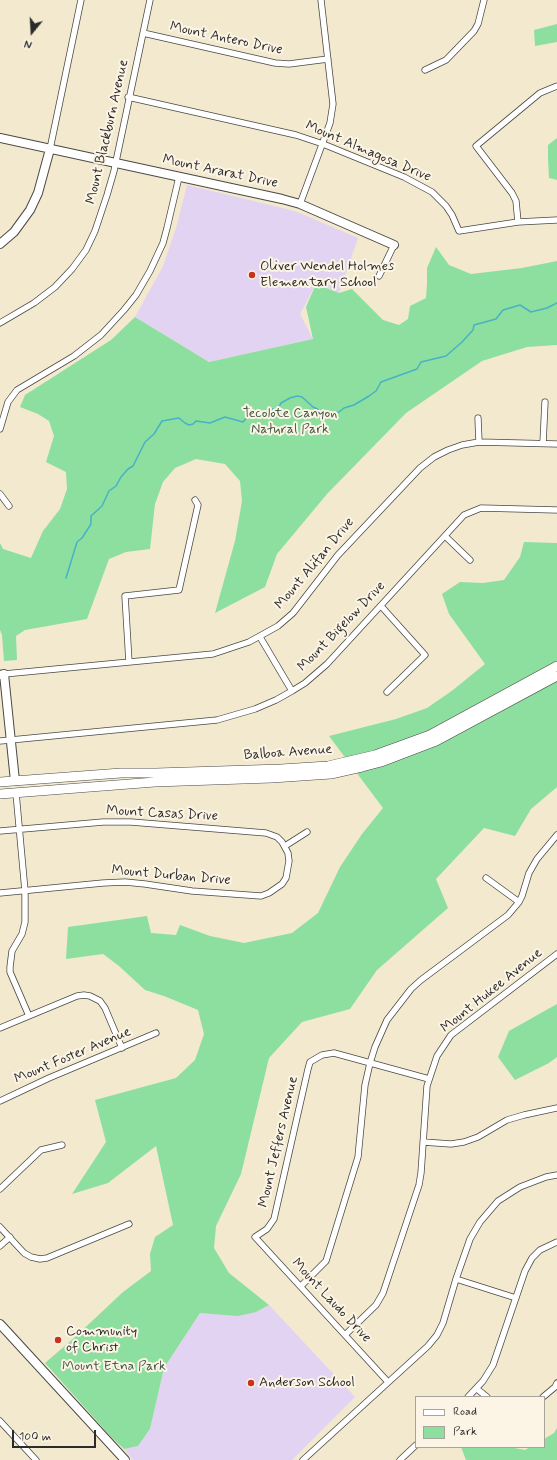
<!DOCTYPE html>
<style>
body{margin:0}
#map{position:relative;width:557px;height:1460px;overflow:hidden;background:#f2e9cf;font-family:Mynerve,sans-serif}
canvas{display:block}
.legend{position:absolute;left:415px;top:1396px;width:130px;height:52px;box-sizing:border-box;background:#fcf5e5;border:1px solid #a8a49b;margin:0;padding:5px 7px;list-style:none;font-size:12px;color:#2b2b2b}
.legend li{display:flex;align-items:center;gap:8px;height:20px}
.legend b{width:20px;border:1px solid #a8a49b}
.north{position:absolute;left:12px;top:12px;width:40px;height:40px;-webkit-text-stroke:3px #fcf5e5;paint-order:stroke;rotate:198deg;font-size:11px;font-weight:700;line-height:16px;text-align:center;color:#2b2b2b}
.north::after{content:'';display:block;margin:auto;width:14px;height:18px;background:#2b2b2b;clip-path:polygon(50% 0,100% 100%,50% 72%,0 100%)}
.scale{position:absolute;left:12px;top:1430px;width:84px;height:18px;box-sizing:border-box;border:2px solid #2b2b2b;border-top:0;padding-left:5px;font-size:12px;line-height:14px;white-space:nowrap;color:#2b2b2b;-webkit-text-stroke:3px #fcf5e5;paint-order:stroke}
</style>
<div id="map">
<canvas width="557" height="1460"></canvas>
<ul class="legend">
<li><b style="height:5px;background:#fff"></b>Road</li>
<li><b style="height:11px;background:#8ddf9f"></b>Park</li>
</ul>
<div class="north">N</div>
<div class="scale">100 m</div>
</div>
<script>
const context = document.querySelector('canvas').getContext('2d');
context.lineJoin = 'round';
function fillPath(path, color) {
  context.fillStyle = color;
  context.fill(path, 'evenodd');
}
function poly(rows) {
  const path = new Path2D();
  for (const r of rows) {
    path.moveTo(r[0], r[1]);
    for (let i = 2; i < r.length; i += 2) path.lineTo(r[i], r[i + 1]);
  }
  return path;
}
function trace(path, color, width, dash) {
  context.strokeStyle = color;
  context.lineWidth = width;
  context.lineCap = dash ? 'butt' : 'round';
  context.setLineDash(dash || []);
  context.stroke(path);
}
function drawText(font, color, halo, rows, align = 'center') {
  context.font = font + ' Mynerve,sans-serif';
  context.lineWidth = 4;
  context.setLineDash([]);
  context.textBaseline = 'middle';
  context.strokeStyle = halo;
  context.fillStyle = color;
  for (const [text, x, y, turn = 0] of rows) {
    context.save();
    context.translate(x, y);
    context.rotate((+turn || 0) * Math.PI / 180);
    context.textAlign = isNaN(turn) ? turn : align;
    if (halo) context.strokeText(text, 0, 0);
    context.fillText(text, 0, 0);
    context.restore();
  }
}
fillPath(poly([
 [187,185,287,209,300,213,358,238,339,293,316,284,300,314,313,339,209,362,135,317,163,266,177,225],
 [269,1305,355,1397,292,1460,133,1460,124,1449,138,1446,150,1429,164,1368,200,1313,213,1314,256,1312]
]), '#e3d3f2');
fillPath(poly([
 [557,24,557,42,535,46,534,30],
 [557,138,557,180,549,178,548,159,548,145],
 [436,247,449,265,471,274,522,268,557,261,557,345,527,347,482,361,406,413,327,494,277,554,265,587,215,613,235,541,242,501,240,481,225,464,196,459,175,468,163,482,155,504,150,549,126,552,109,559,87,619,25,630,16,636,17,660,4,661,2,635,0,630,0,543,3,549,31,558,43,531,60,509,67,489,66,472,46,462,54,436,49,421,38,414,20,407,25,395,111,340,135,317,209,362,313,339,306,307,316,284,339,293,352,289,383,320,399,325,408,319,410,306,426,298,427,284,427,268],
 [524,542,557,543,557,787,531,809,515,836,484,828,436,879,448,908,377,970,350,1009,302,1022,269,1058,241,1174,216,1226,214,1248,229,1273,269,1305,256,1312,238,1316,200,1313,164,1368,150,1429,138,1446,124,1449,112,1438,45,1363,74,1338,123,1292,151,1271,150,1254,155,1237,173,1225,156,1146,108,1183,72,1194,106,1142,95,1100,176,1078,195,1060,204,1034,198,1010,164,996,145,990,119,966,103,954,66,959,68,927,147,916,151,933,176,935,180,925,210,936,244,943,292,933,318,913,340,867,362,834,383,808,329,736,396,719,427,708,453,690,485,664,449,614,442,594,460,582,483,583,504,580,520,557],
 [557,1004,557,1057,549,1063,515,1080,498,1057,509,1031],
 [557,1428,557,1460,466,1460,461,1447,509,1447,525,1450,530,1447,544,1447,544,1439,554,1433]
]), '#8ddf9f');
trace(poly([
 [66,578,77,542,82,538,91,524,91,516,102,506,109,491,116,486,121,477,128,469,133,466,145,442,154,434,162,421,179,418,185,423,189,425,193,424,196,421,210,423,225,417,243,422,248,416,266,417,268,411,270,409,278,409,281,403,290,398,297,396,302,397,313,407,319,410,328,413,339,412,344,408,354,405,369,396,376,391,381,382,417,369,421,362,446,356,462,342,473,330,474,325,496,319,503,310,520,305,531,312,547,308,557,303]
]), '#47b2c5', 1.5);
const street = poly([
 [143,33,275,63,289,64,328,59],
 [425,70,446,60,474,31,478,24,484,0],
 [128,97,296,135,323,144,404,177,432,192,446,206,452,215,459,231,518,222,557,220],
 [50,149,81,0],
 [300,204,330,123,333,104,321,0],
 [518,222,516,201,512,193,476,146,540,93,557,86],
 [379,276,394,245],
 [0,323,34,303,55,287,72,269,86,250,95,231,107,195,114,171,150,0],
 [478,418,479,442],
 [0,429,8,402,17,390,74,356,101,335,124,310,136,295,150,271,163,243,167,228,179,177],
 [543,443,545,402],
 [0,494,9,506],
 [445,536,470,560],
 [381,606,425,655,387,692],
 [260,637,292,691],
 [129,662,125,596,179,590,198,505,195,500],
 [4,674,213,654,249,642,278,626,293,613,338,555,420,468,434,457,448,450,462,445,479,442,557,444],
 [0,741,217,720,255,709,276,700,292,691,305,683,327,664,464,515,481,508,557,510],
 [16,793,25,891,25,922,22,934,12,951,10,967,10,972,29,1016],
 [0,831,103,822,131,822,266,833,277,837,282,842,288,853,289,861,286,878,282,884,269,893,261,896,192,891,145,884,125,882,103,883,0,893],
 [285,846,307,832],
 [486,878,519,902],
 [0,1028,77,996,84,995,90,996,100,1001,105,1008,122,1048],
 [0,1101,49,1078,156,1033],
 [423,1142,451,1144,464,1142,478,1137,507,1120,524,1115,557,1108],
 [0,1189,41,1150,62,1145],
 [0,1227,24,1253,31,1257,40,1259,47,1258,129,1224],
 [0,1246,10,1237],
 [456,1279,516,1298],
 [301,1286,326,1261,358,1157,365,1085,370,1063,375,1047,387,1020,411,989,421,980,508,915,519,902,522,896,529,873,537,859,557,835],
 [345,1335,376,1305,383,1293,419,1185,421,1173,427,1086,437,1056,451,1035,557,954],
 [388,1382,255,1237,267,1229,274,1219,308,1069,310,1062,322,1055,334,1053,429,1079],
 [477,1389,487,1397],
 [468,1397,483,1381,493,1365,525,1271,532,1258,540,1250,557,1242],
 [543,1397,555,1387,557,1383],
 [0,1421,36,1460],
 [303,1460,428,1346,437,1335,443,1323,456,1279,470,1239,480,1222,498,1201,520,1187,546,1177,557,1175],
 [400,1460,416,1445]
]);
const secondary = poly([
 [0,138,282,199,300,204,394,245],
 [0,244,14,232,30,210,38,193,50,149],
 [0,675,4,674,15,781],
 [0,1324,125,1460]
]);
const primary = poly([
 [0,782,121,773,156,773,281,769,328,766,375,755,430,735,557,666],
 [0,794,155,782,272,778,331,774,362,767,381,762,436,741,557,676]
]);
trace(street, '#494844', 7);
trace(secondary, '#494844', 10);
trace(primary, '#494844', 10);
trace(street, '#fff', 5.5);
trace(secondary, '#fff', 8);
trace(primary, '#fff', 9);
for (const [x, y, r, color] of [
 [252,275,4,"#c8321e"],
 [58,1340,4,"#c8321e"],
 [251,1383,4,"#c8321e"]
]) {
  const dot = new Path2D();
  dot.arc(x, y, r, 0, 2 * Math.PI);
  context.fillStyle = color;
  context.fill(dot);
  trace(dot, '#fcf5e5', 1.5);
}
drawText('14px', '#2b2b2b', '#fcf5e5', [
 ["Mount Antero Drive",226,39,12],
 ["Mount Blackburn Avenue",108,132,-77],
 ["Mount Almagosa Drive",368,152,23],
 ["Mount Ararat Drive",220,172,12],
 ["Mount Alifan Drive",315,564,-50],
 ["Mount Bigelow Drive",342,627,-46],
 ["Balboa Avenue",288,753,-4],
 ["Mount Casas Drive",162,814,3],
 ["Mount Durban Drive",171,876,5],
 ["Mount Hukee Avenue",492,991,-39],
 ["Mount Foster Avenue",73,1056,-23],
 ["Mount Jeffers Avenue",279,1142,-77],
 ["Mount Laudo Drive",331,1301,47]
]);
drawText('14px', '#2b2b2b', '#fcf5e5', [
 ["Oliver Wendel Holmes",260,267],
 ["Elementary School",260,283],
 ["Community",66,1332],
 ["of Christ",66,1348],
 ["Anderson School",259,1383]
], 'left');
drawText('14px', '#445848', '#fcf5e5', [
 ["Tecolote Canyon",290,414],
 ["Natural Park",290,430],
 ["Mount Etna Park",114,1367]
]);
</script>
